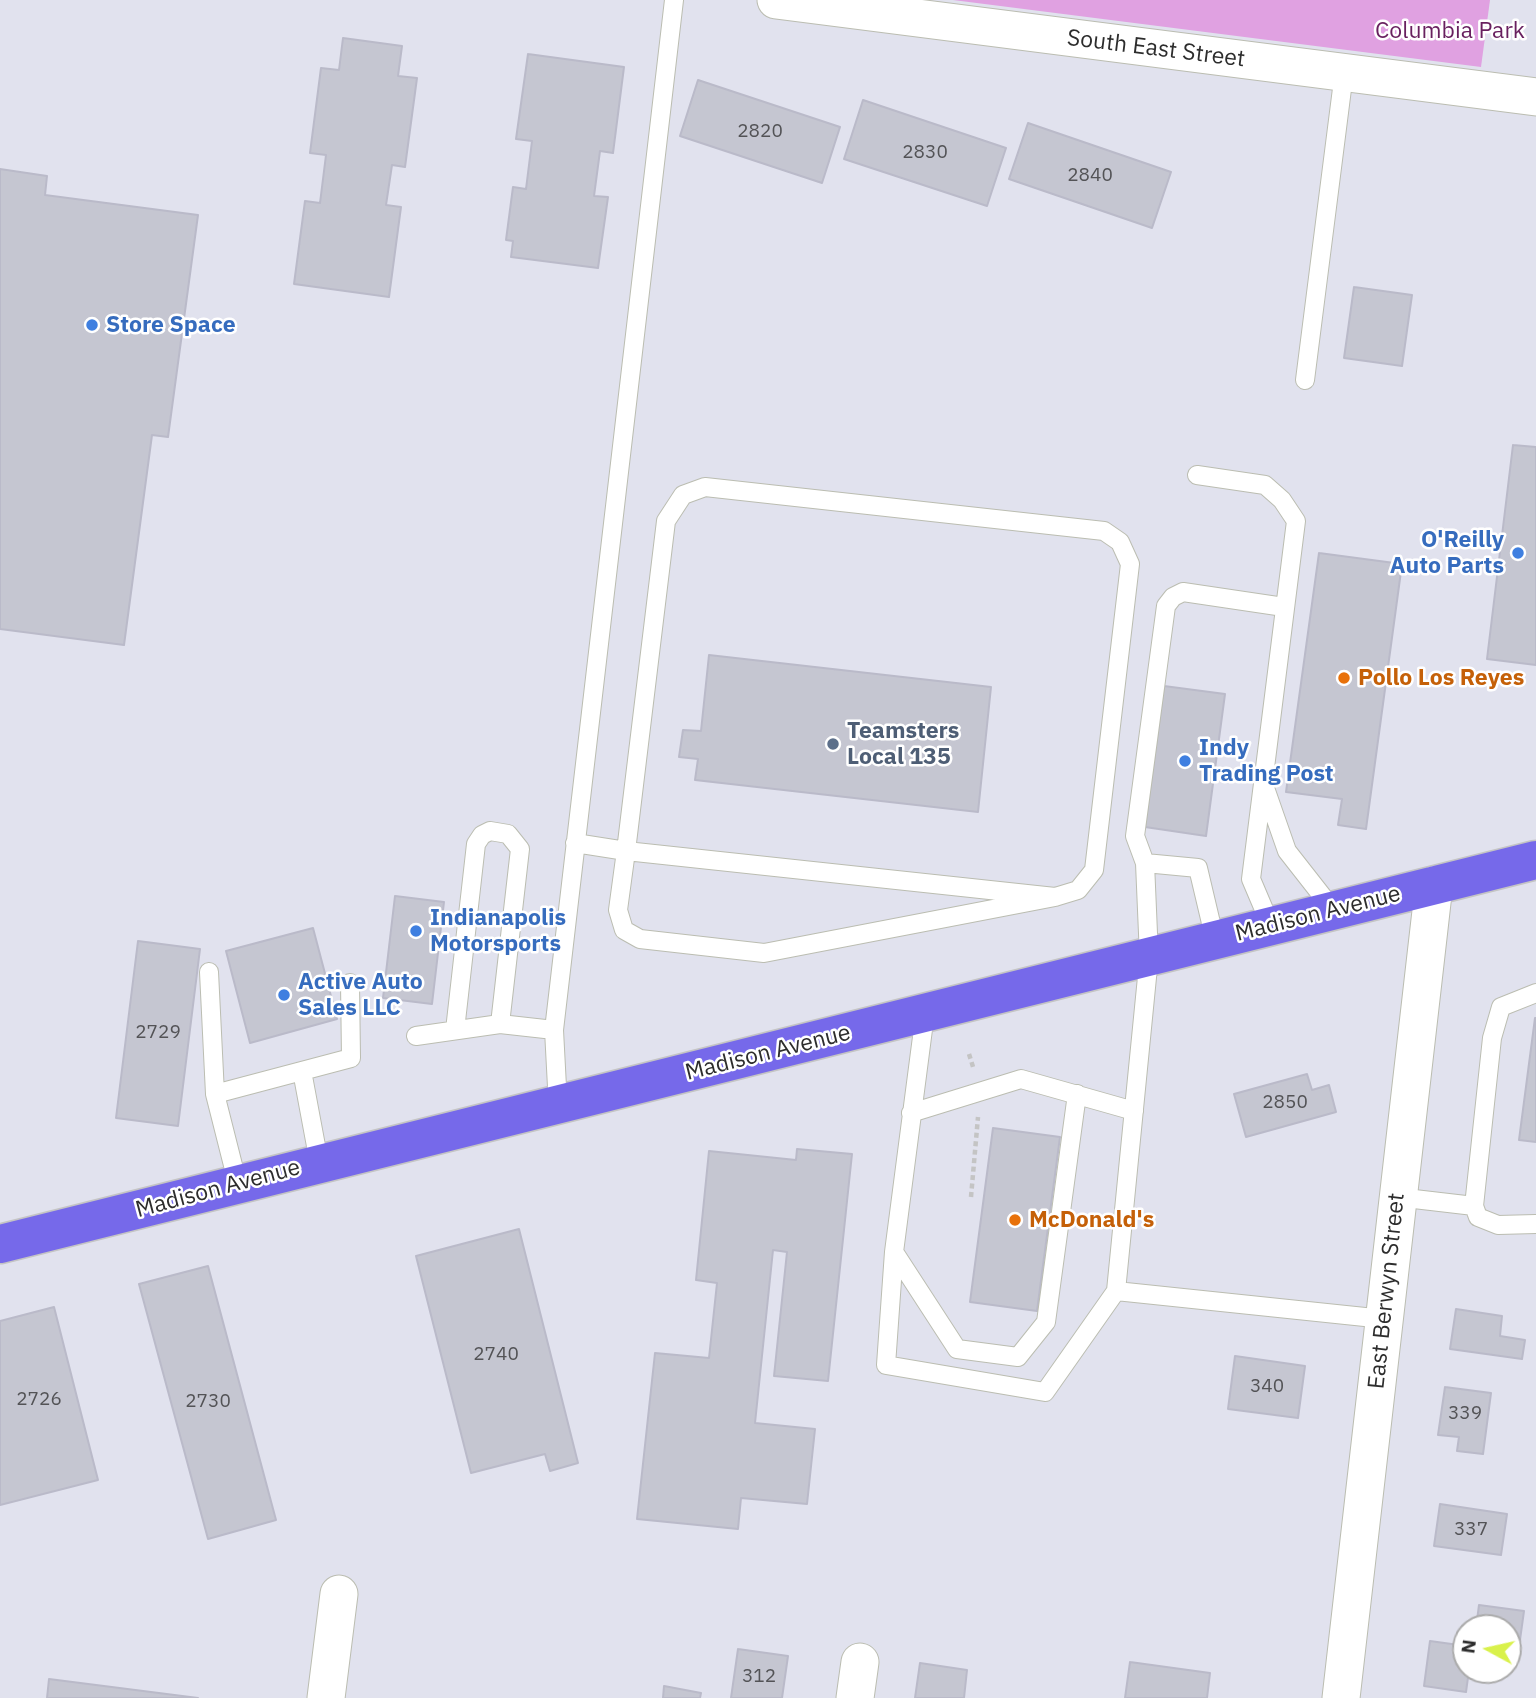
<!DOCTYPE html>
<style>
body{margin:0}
#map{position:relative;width:1536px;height:1698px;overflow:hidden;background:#e1e2ee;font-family:"IBM Plex Sans",sans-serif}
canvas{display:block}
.north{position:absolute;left:1452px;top:1614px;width:70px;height:70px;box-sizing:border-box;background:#fff;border:2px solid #ababab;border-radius:50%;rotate:278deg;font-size:19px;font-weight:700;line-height:28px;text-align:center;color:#2d2d2d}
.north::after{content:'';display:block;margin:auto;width:24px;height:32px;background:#d9f14b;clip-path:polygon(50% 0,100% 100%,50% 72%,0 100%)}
</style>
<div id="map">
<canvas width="1536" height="1698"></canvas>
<div class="north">N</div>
</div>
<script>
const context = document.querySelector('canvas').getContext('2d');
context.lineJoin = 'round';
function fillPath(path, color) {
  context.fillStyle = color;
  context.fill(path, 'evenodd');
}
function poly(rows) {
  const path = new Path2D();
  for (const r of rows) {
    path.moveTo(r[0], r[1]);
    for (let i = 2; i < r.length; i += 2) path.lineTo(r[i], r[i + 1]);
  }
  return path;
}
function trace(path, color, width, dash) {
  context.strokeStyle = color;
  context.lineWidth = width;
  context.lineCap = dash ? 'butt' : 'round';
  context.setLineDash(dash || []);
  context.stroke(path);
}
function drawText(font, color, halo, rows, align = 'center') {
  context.font = font + ' "IBM Plex Sans",sans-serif';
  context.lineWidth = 5;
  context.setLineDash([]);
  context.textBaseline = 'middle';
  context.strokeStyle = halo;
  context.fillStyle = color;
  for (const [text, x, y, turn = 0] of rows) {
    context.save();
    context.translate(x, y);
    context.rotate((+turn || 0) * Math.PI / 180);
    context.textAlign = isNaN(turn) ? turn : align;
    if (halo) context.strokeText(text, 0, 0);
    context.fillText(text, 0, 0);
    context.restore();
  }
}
fillPath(poly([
 [953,0,1490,0,1481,67]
]), '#e0a1e1');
const building = poly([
 [343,38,402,46,398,76,417,78,405,167,392,165,386,205,401,207,389,297,294,284,305,201,320,203,326,155,310,153,321,68,339,70,343,38],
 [528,54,624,67,613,153,600,151,594,196,608,197,598,268,511,257,513,241,506,240,513,187,526,189,532,141,516,139,528,54],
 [698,80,840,127,822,183,680,136,698,80],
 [863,100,1006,148,987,206,844,159,863,100],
 [1028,123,1171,172,1152,228,1009,179,1028,123],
 [0,169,47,176,45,195,198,215,168,437,152,435,124,645,0,629,0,169],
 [1354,287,1412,295,1402,366,1344,358,1354,287],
 [1513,445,1536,447,1536,665,1487,659,1513,445],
 [1319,553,1402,564,1366,829,1338,825,1342,799,1286,792,1319,553],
 [709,655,991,687,978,812,695,780,698,759,679,757,683,730,701,731,709,655],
 [1164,686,1225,694,1206,836,1145,827,1164,686],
 [395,896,444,902,432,1004,383,998,395,896],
 [313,928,337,1019,250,1043,226,951,313,928],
 [138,941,200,949,178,1126,116,1118,138,941],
 [1535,1018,1536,1018,1536,1142,1519,1140,1535,1018],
 [1307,1074,1312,1090,1329,1085,1336,1112,1246,1137,1234,1094,1307,1074],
 [993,1128,1060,1137,1037,1311,970,1302,993,1128],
 [797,1149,852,1154,828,1381,774,1376,787,1252,773,1250,755,1423,815,1429,807,1504,741,1498,738,1529,637,1519,655,1353,709,1358,717,1283,696,1280,709,1151,796,1160,797,1149],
 [519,1229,578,1463,550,1471,545,1454,471,1473,416,1256,519,1229],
 [208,1266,276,1520,208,1539,139,1284,208,1266],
 [54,1307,98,1480,0,1505,0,1321,54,1307],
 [1456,1309,1502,1316,1500,1336,1525,1340,1522,1359,1450,1349,1456,1309],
 [1235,1356,1305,1366,1298,1418,1228,1409,1235,1356],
 [1445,1387,1491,1393,1483,1454,1457,1451,1459,1437,1438,1435,1445,1387],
 [1440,1504,1507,1514,1501,1555,1434,1546,1440,1504],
 [1479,1605,1524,1611,1519,1647,1508,1645,1508,1628,1476,1628,1479,1605],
 [1430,1641,1466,1646,1466,1670,1469,1670,1466,1692,1424,1686,1430,1641],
 [738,1649,788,1656,782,1698,731,1698,738,1649],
 [1130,1662,1210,1673,1207,1698,1125,1698,1130,1662],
 [920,1663,967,1670,964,1698,915,1698,920,1663],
 [49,1679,198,1698,47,1698,49,1679],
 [664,1686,701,1693,700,1698,663,1698,664,1686]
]);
fillPath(building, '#c5c6d1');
trace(building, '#babac9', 2);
const service = poly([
 [1305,380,1344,73],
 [1197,475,1265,485,1282,500,1296,521,1251,879,1271,926],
 [1265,788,1287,851,1334,911],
 [575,843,626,851,618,910,624,930,640,939,764,953,1055,897,1078,890,1094,870,1130,564,1120,542,1104,531,705,487,683,495,666,521,626,851,1055,897],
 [1145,863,1198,868,1215,940],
 [209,972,215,1094,351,1058,350,983],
 [1536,993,1501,1007,1492,1038,1474,1206,1478,1217,1498,1225,1536,1224],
 [925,1014,894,1252,886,1365,1045,1392,1116,1291,1149,957,1145,863,1135,836,1166,606,1173,597,1183,592,1284,607],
 [500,1024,554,1030,558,1106],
 [554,1030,674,0],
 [416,1036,500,1024,520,849,508,834,490,831,482,835,476,844,455,1030],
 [302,1071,319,1162],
 [215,1094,238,1185],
 [911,1113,1021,1079,1134,1111],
 [1397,1197,1474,1206],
 [894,1252,957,1349,1018,1357,1046,1322,1077,1094],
 [1116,1291,1384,1319]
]);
const minor = poly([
 [776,0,1536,97],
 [326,1698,339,1594],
 [855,1698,860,1662],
 [1341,1698,1434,885]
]);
const primary = poly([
 [0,1244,1536,860]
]);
trace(service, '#bbbdb1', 20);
trace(minor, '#bbbdb1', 39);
trace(primary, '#c4c4c4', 41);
trace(poly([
 [969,1054,974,1070],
 [971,1197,978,1117]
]), '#c4c4c4', 4.5, [5, 3.5]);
trace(service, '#fff', 18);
trace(minor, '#fff', 37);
trace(primary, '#7669ea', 38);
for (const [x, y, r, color] of [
 [92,325,7,"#3f7fe0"],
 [1518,553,7,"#3f7fe0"],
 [1344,678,7,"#e8710a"],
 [833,744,7,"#5c6f8a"],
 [1185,761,7,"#3f7fe0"],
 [416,931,7,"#3f7fe0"],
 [284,995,7,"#3f7fe0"],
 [1015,1220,7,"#e8710a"]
]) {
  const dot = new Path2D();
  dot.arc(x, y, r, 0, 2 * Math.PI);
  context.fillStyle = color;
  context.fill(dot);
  trace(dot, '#fff', 2.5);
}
drawText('19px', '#535356', null, [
 ["2820",760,132],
 ["2830",925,153],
 ["2840",1090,176],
 ["2729",158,1033],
 ["2850",1285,1103],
 ["2740",496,1355],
 ["340",1267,1387],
 ["2726",39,1400],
 ["2730",208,1402],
 ["339",1465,1414],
 ["337",1471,1530],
 ["312",759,1677]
]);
drawText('23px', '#681f5f', '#fff', [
 ["Columbia Park",1450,31]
]);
drawText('23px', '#2d2d2d', '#fff', [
 ["South East Street",1156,49,7],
 ["Madison Avenue",1318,914,-14],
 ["Madison Avenue",768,1053,-14],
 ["Madison Avenue",218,1189,-15],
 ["East Berwyn Street",1387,1291,-84]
]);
drawText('bold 23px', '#366cbe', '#fff', [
 ["Store Space",106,325],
 ["O'Reilly",1504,540,"right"],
 ["Auto Parts",1504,566,"right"],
 ["Indy",1199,748],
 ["Trading Post",1199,774],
 ["Indianapolis",430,918],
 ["Motorsports",430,944],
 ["Active Auto",298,982],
 ["Sales LLC",298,1008]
], 'left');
drawText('bold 23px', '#c56008', '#fff', [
 ["Pollo Los Reyes",1358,678],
 ["McDonald's",1029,1220]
], 'left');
drawText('bold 23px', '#4e5e75', '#fff', [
 ["Teamsters",847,731],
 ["Local 135",847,757]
], 'left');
</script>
